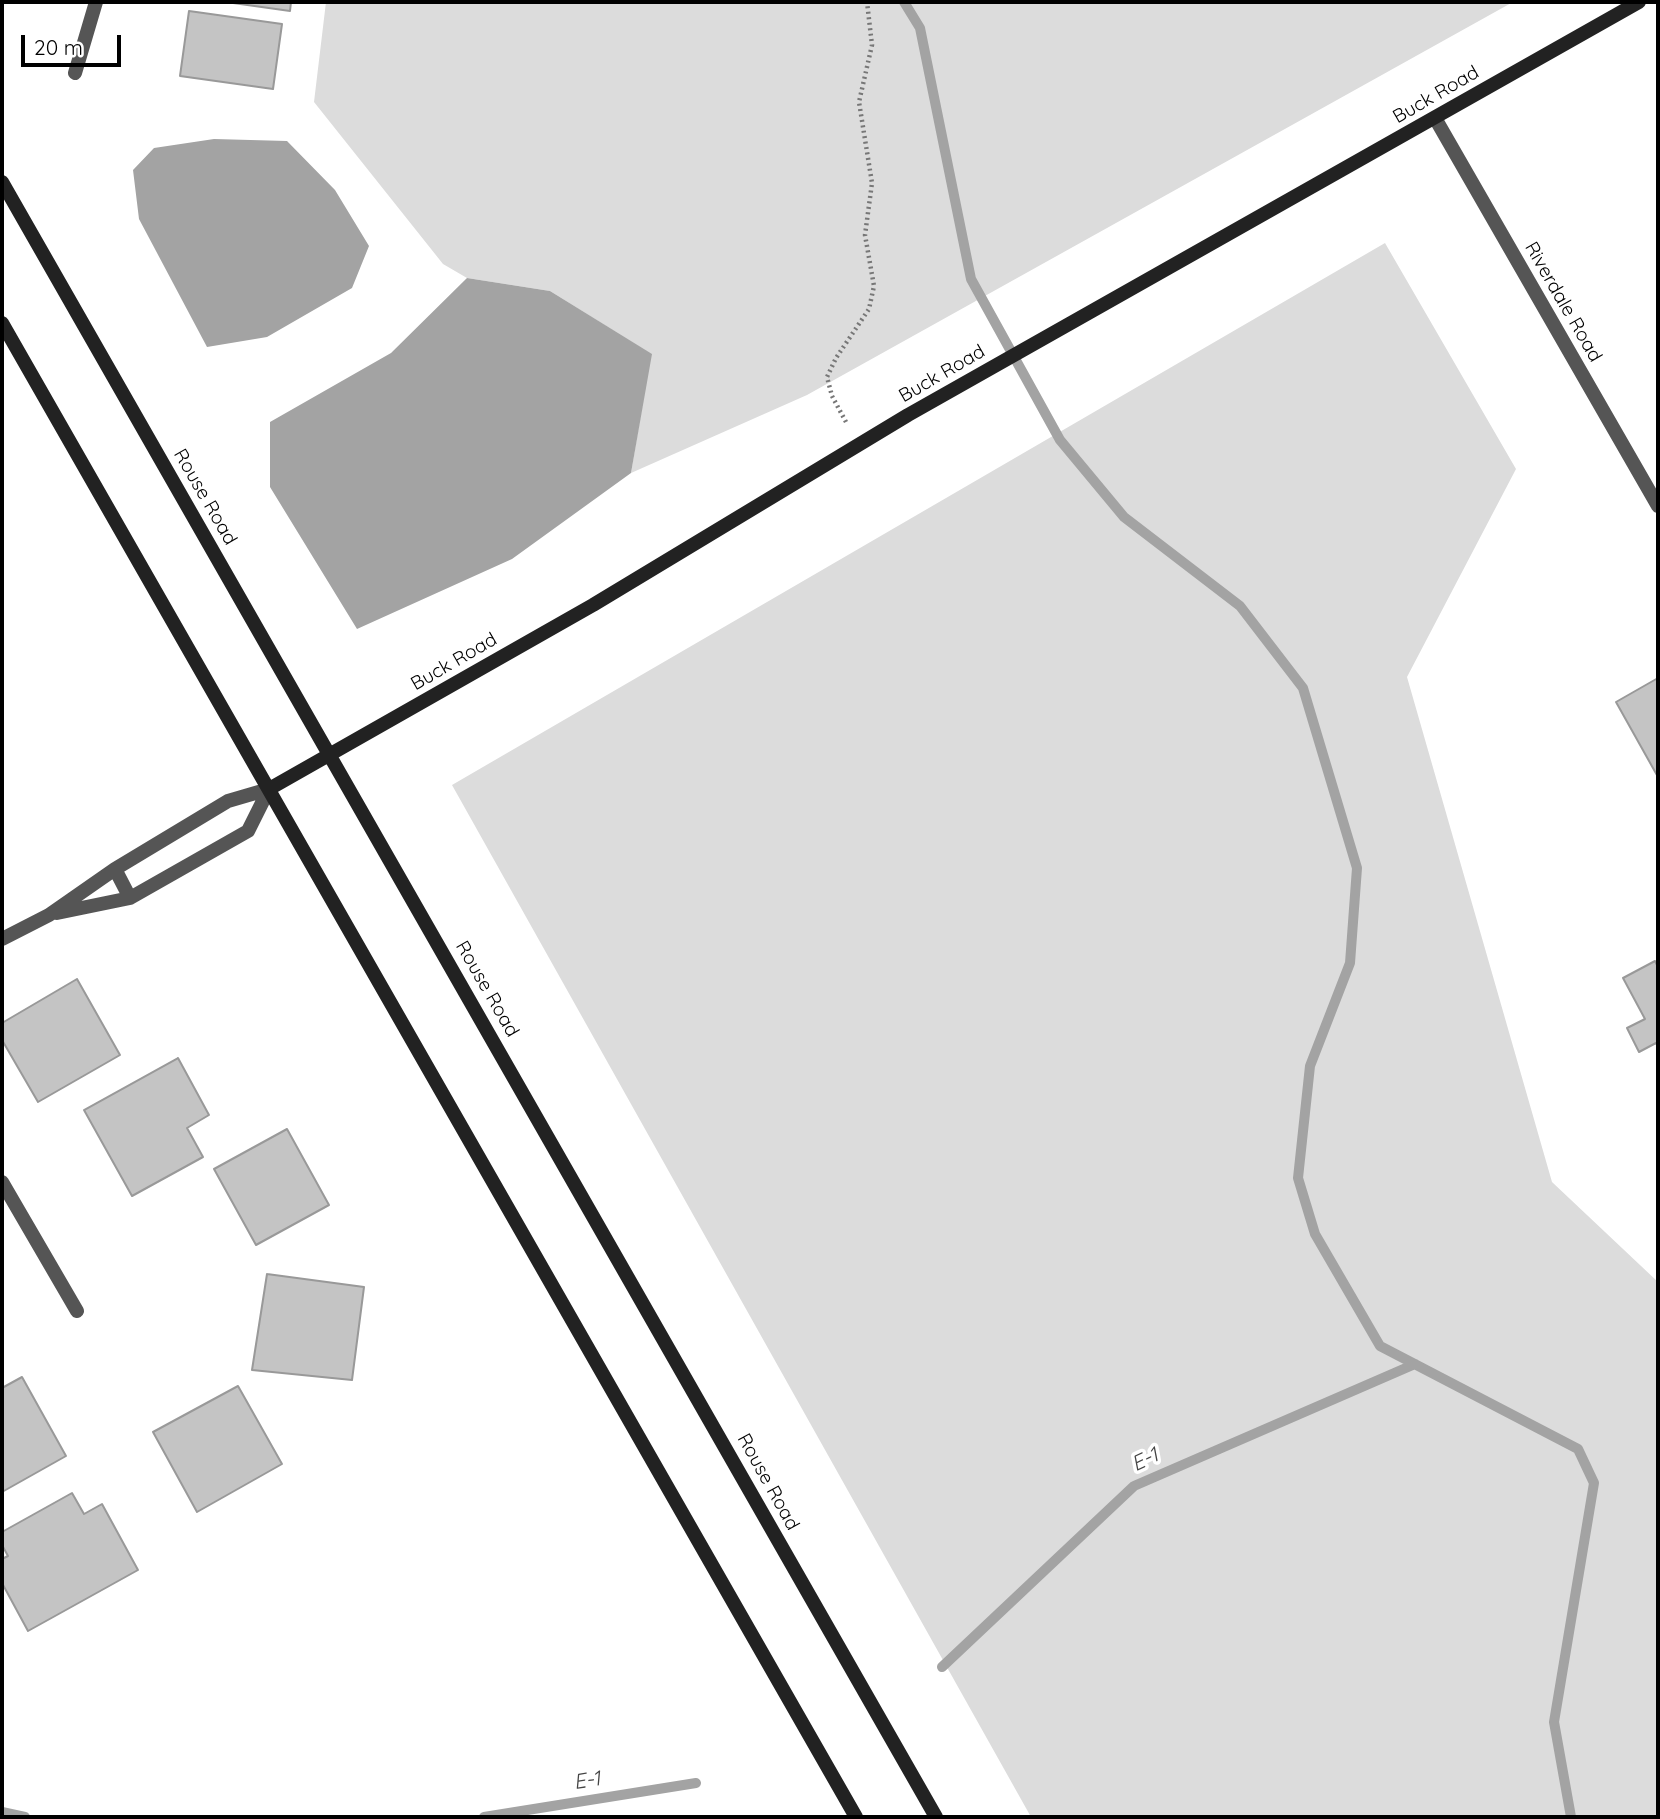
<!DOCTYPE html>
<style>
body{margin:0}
#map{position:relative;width:1660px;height:1819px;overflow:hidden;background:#fff;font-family:Quicksand,sans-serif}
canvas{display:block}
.frame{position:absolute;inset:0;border:4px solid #000;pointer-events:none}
.scale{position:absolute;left:21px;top:35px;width:100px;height:32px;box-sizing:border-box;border:4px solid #000;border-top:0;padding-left:9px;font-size:21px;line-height:24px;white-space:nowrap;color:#000;-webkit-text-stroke:5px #fff;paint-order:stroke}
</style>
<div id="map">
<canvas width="1660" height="1819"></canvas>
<div class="frame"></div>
<div class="scale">20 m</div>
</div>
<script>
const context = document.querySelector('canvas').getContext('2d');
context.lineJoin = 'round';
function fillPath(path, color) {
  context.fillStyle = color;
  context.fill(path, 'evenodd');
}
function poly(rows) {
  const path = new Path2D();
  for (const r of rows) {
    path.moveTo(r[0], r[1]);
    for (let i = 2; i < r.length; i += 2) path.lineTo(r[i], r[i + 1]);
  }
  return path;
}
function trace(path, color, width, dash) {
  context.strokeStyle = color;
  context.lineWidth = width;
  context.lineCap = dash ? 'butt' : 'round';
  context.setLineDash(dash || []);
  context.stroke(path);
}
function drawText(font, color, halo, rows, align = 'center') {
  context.font = font + ' Quicksand,sans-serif';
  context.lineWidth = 7;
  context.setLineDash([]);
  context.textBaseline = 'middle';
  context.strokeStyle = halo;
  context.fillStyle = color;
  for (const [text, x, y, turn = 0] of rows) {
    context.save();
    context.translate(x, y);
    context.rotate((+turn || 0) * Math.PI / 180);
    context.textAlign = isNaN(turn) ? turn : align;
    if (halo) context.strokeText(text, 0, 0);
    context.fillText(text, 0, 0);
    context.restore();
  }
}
fillPath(poly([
 [326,2,1513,2,807,395,631,473,651,354,550,291,467,278,443,264,314,102],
 [1385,243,1516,469,1407,677,1552,1182,1658,1282,1658,1817,1031,1817,452,785]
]), '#dcdcdc');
fillPath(poly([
 [214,139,287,141,335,190,369,246,352,288,267,337,207,347,139,219,133,170,154,148],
 [467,278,550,291,652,354,631,473,512,559,357,629,270,487,270,422,391,353]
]), '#a3a3a3');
trace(poly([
 [904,2,920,28,971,279,1060,440,1124,517,1240,606,1303,688,1357,868,1350,963,1310,1066,1298,1178,1315,1234,1380,1346,1578,1449,1594,1483,1554,1722,1571,1817],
 [942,1667,1134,1486,1415,1364],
 [2,1812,25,1817],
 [484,1817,696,1783]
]), '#a3a3a3', 10);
const building = poly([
 [226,2,291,2,290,11,226,2],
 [189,11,282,24,273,89,180,76,189,11],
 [1658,678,1658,777,1616,702,1658,678],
 [1655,961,1658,967,1658,1047,1656,1043,1639,1052,1627,1028,1645,1019,1623,978,1655,961],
 [77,979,120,1055,38,1102,2,1040,2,1023,77,979],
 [178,1058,209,1115,187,1128,203,1157,132,1196,84,1110,178,1058],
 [287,1129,329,1205,256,1245,214,1169,287,1129],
 [267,1274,364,1287,352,1380,252,1370,267,1274],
 [22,1377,66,1456,2,1492,2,1388,22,1377],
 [238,1386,282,1464,197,1512,153,1432,238,1386],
 [72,1493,84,1514,102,1504,138,1570,28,1631,2,1583,2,1559,8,1556,2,1545,2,1532,72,1493]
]);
fillPath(building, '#c4c4c4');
trace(building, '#999', 2);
trace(poly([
 [846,422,832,396,827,377,836,358,869,309,874,286,865,235,872,183,859,102,872,45,867,2]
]), '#777', 4.5, [2, 3.5]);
trace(poly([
 [75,73,96,2],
 [1435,118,1658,506],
 [115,869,130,898],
 [57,913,130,898,248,831,269,789],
 [2,939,49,915,115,869,228,801,269,789],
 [2,1182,77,1311]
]), '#555', 14);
trace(poly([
 [2,182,936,1817],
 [2,323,856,1817],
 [269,789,593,605,908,415,1639,2]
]), '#222', 14);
drawText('19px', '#000', '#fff', [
 ["Buck Road",1436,95,-30],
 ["Riverdale Road",1563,302,60],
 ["Buck Road",942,374,-30],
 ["Rouse Road",205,497,60],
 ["Buck Road",454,662,-30],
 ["Rouse Road",487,989,60],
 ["Rouse Road",768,1482,61]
]);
drawText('italic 21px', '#444', '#fff', [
 ["E-1",1145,1460,-25],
 ["E-1",587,1781,-9]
]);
</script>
